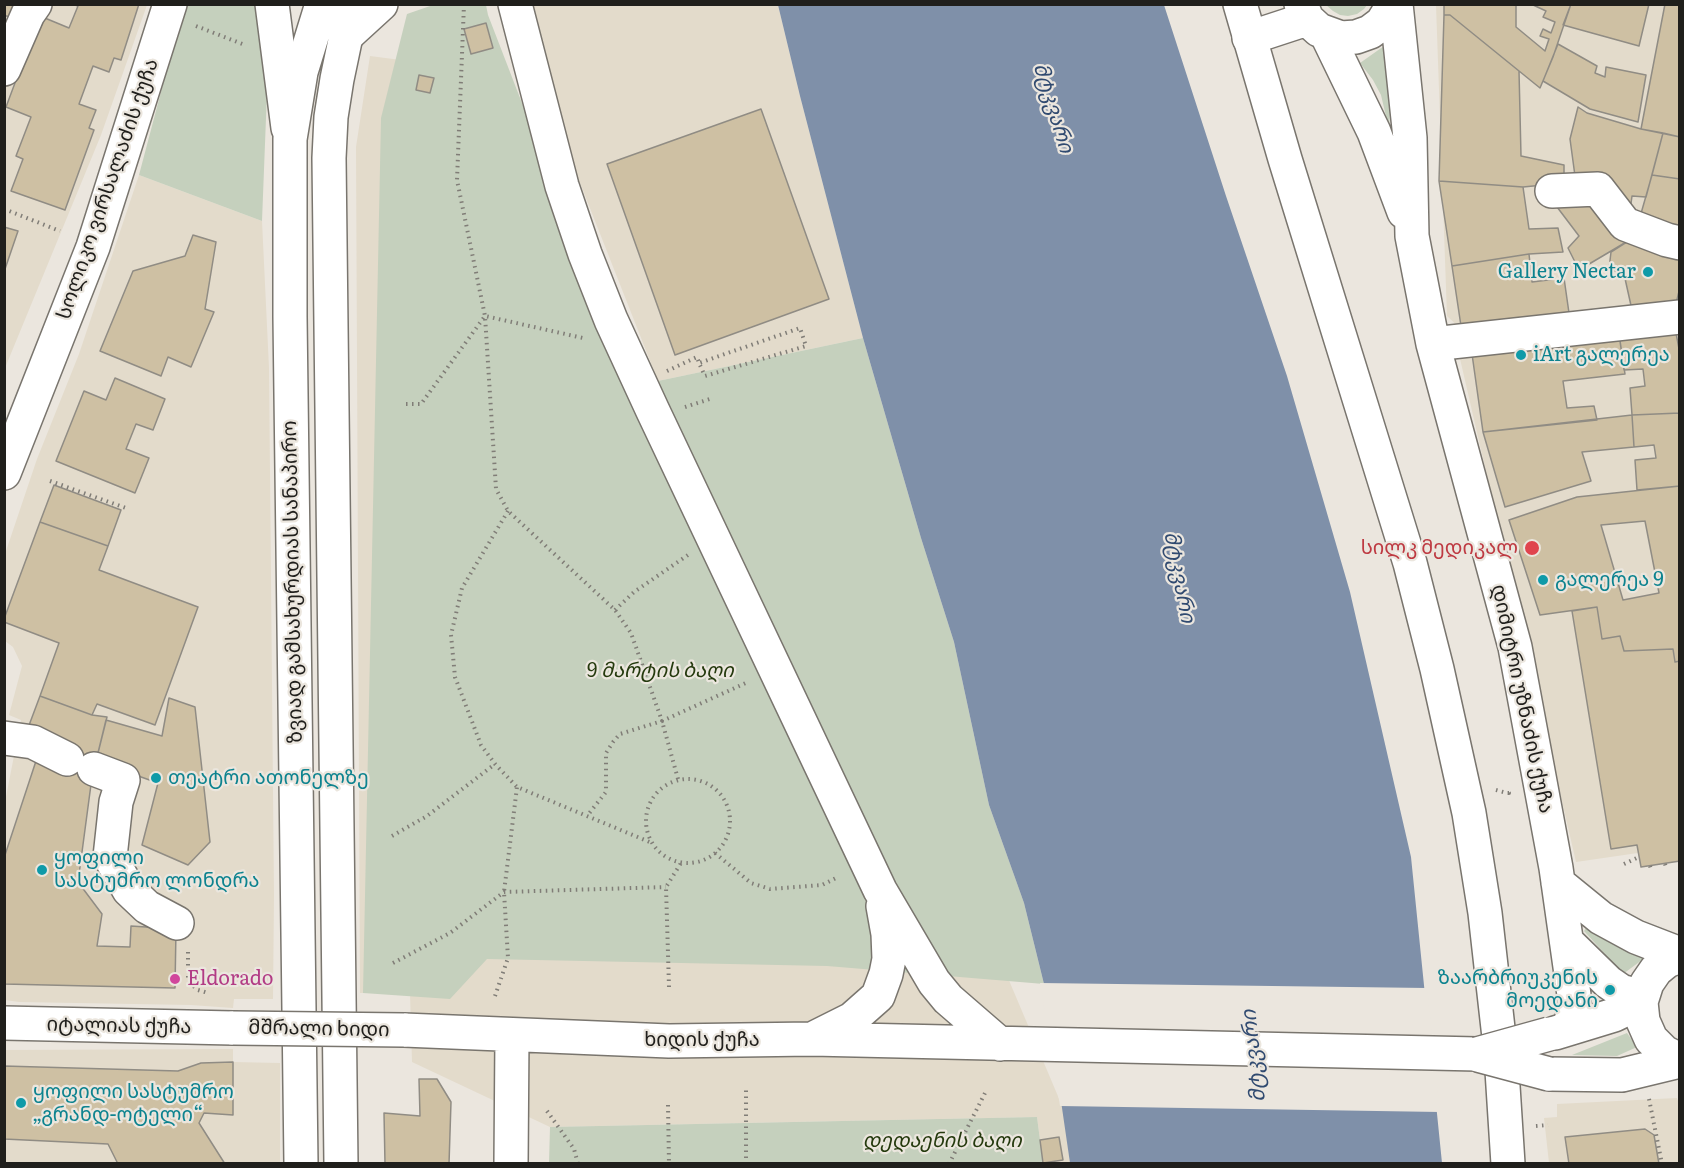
<!DOCTYPE html>
<meta charset="utf-8">
<style>
body{margin:0}
#map{position:relative;width:1684px;height:1168px;overflow:hidden;background:#ebe6de;font-family:Literata,serif}
canvas{display:block}
.frame{position:absolute;inset:0;border:6px solid #201f1c;pointer-events:none}
</style>
<div id="map">
<canvas width="1684" height="1168"></canvas>
<div class="frame"></div>
</div>
<script>
const context = document.querySelector('canvas').getContext('2d');
context.lineJoin = 'round';
function fillPath(path, color) {
  context.fillStyle = color;
  context.fill(path, 'evenodd');
}
function poly(rows) {
  const path = new Path2D();
  for (const r of rows) {
    if (r.length === 3) {
      path.moveTo(r[0] + r[2], r[1]);
      path.arc(r[0], r[1], r[2], 0, 2 * Math.PI);
      continue;
    }
    path.moveTo(r[0], r[1]);
    for (let i = 2; i < r.length; i += 2) path.lineTo(r[i], r[i + 1]);
  }
  return path;
}
function trace(path, color, width, dash) {
  context.strokeStyle = color;
  context.lineWidth = width;
  context.lineCap = dash ? 'butt' : 'round';
  context.setLineDash(dash || []);
  context.stroke(path);
}
function drawText(font, color, halo, rows, align = 'center') {
  context.font = font + ' Literata,"Noto Sans Georgian",serif';
  context.lineWidth = 4.5;
  context.setLineDash([]);
  context.textBaseline = 'middle';
  context.strokeStyle = halo;
  context.fillStyle = color;
  for (const [text, x, y, turn = 0] of rows) {
    context.save();
    context.translate(x, y);
    context.rotate((+turn || 0) * Math.PI / 180);
    context.textAlign = isNaN(turn) ? turn : align;
    if (halo) context.strokeText(text, 0, 0);
    context.fillText(text, 0, 0);
    context.restore();
  }
}
fillPath(poly([
 [5,5,147,5,101,135,5,368],
 [510,5,778,5,800,96,863,338,658,381],
 [1436,5,1679,5,1680,303,1463,331,1447,316],
 [370,56,416,62,652,409,1008,978,1063,1108,1070,1163,1043,1163,1037,1117,550,1127,412,1062,410,993,360,993,356,147],
 [139,175,262,221,269,368,274,895,273,999,234,999,233,1008,191,1005,19,1002,5,1000,5,802,21,720,9,715,22,666,13,647,5,641,5,554,37,459,79,354],
 [1679,325,1679,847,1576,862,1458,350],
 [233,1049,233,1062,280,1063,280,1163,5,1163,4,1050],
 [1677,1098,1680,1107,1679,1163,1549,1163,1544,1118,1557,1117,1557,1104]
]), '#e3dbcb');
fillPath(poly([
 [184,5,263,5,270,15,262,221,139,175],
 [433,5,486,5,488,15,542,155,658,381,863,338,921,538,954,642,989,805,1024,903,1044,984,827,966,487,959,450,999,363,993,381,118,407,14],
 [1326,5,1367,5,1364,9,1357,14,1348,16,1340,15,1333,11],
 [1384,46,1391,95,1389,129,1381,95,1373,80,1360,63],
 [1586,928,1646,957,1623,974,1584,931],
 [1627,1033,1637,1047,1617,1056,1572,1055],
 [1037,1117,1043,1163,549,1164,550,1127]
]), '#c5d0bd');
fillPath(poly([
 [778,5,1164,5,1226,196,1287,376,1350,592,1411,857,1442,1163,1070,1163,1044,984,1024,903,989,805,954,642,921,538,863,338,800,96]
]), '#7f90a9');
fillPath(poly([
 [1040,983,1427,988,1440,1112,1060,1106]
]), '#ebe6de');
const building = poly([
 [4,4,19,4,9,17,4,15,4,4],
 [72,4,139,4,121,60,114,58,109,72,93,66,79,104,96,110,89,128,94,130,65,210,11,191,23,159,16,156,31,117,6,107,40,16,69,28,78,6,72,4],
 [1444,4,1516,4,1516,27,1545,51,1549,39,1540,36,1543,29,1551,33,1555,22,1543,17,1546,11,1531,4,1571,4,1553,57,1540,88,1450,15,1444,15,1444,4],
 [1571,4,1649,4,1639,46,1563,25,1571,4],
 [1665,4,1680,5,1680,137,1641,129,1665,4],
 [1444,15,1450,15,1519,71,1521,156,1564,165,1564,183,1523,187,1439,181,1444,15],
 [486,23,493,48,471,54,464,29,486,23],
 [1558,44,1597,66,1595,73,1605,77,1606,67,1646,75,1638,122,1590,109,1543,81,1558,44],
 [419,75,434,78,430,93,416,90,419,75],
 [1578,107,1587,113,1641,129,1663,133,1646,197,1632,196,1630,211,1575,176,1570,139,1578,107],
 [761,109,829,299,675,355,607,164,761,109],
 [1663,133,1680,137,1680,179,1652,175,1663,133],
 [1652,175,1680,179,1680,236,1640,217,1652,175],
 [1439,181,1523,187,1529,229,1558,228,1563,252,1529,254,1452,266,1439,181],
 [1589,198,1633,238,1579,270,1568,248,1579,236,1551,199,1589,198],
 [4,227,18,231,4,272,4,227],
 [193,235,216,242,205,309,214,312,191,367,168,357,161,376,100,351,133,271,185,256,193,235],
 [1633,238,1680,256,1680,287,1675,308,1632,310,1624,274,1609,269,1611,252,1633,238],
 [1529,254,1532,282,1564,278,1570,320,1461,326,1452,266,1529,254],
 [1676,333,1680,354,1680,413,1632,415,1630,388,1645,386,1643,369,1624,370,1619,334,1676,333],
 [1619,334,1625,374,1563,381,1567,408,1594,406,1597,420,1483,432,1472,354,1619,334],
 [115,378,165,399,153,430,136,424,126,449,149,458,135,493,56,461,84,391,106,400,115,378],
 [1680,413,1680,486,1637,490,1635,460,1656,458,1654,445,1634,447,1632,415,1680,413],
 [1632,415,1634,447,1582,452,1591,481,1505,507,1483,432,1632,415],
 [54,485,121,510,108,546,40,522,54,485],
 [1680,486,1680,661,1675,662,1673,649,1624,651,1620,636,1602,639,1597,607,1540,615,1509,520,1577,497,1680,486],
 [1645,521,1659,593,1623,600,1601,525,1645,521],
 [40,522,108,546,99,570,198,607,155,725,97,704,92,715,40,696,59,643,4,622,4,619,40,522],
 [1597,607,1602,639,1620,636,1624,651,1673,649,1675,662,1680,661,1680,861,1641,867,1637,845,1611,849,1572,611,1597,607],
 [40,696,92,715,107,717,92,777,63,770,28,728,40,696],
 [169,698,195,707,210,842,188,865,142,845,158,783,96,761,106,720,162,736,169,698],
 [36,761,63,770,92,777,78,882,102,914,97,946,130,947,131,926,176,929,175,988,4,984,4,858,36,761],
 [233,1062,233,1115,204,1113,199,1123,225,1164,118,1164,108,1144,4,1139,4,1066,178,1071,201,1063,233,1062],
 [419,1079,437,1079,451,1102,449,1164,385,1164,384,1113,420,1116,419,1079],
 [1645,1129,1654,1135,1659,1164,1569,1164,1565,1137,1645,1129],
 [1059,1137,1063,1160,1043,1163,1040,1140,1059,1137]
]);
fillPath(building, '#cec0a3');
trace(building, '#908c84', 1.5);
const minor = poly([
 [272,4,288,128],
 [515,4,562,186,585,254,611,320,652,409,880,890,934,982,948,999,1000,1044],
 [1301,4,1307,19,1319,30,1341,38,1356,37,1370,32,1382,23,1390,10,1392,4],
 [1396,4,1410,138,1412,236,1433,344,1515,647,1556,868,1574,995,1574,1015,1567,1029],
 [1326,33,1374,132,1404,212],
 [346,36,381,4],
 [1249,38,1307,19],
 [4,69,28,14,35,4],
 [1552,191,1598,189,1625,224,1667,240,1680,243],
 [1433,344,1680,317],
 [4,473,93,247,170,4],
 [4,738,33,742,67,759],
 [94,769,123,780,116,802,110,857,129,890,147,907,177,923],
 [1558,883,1601,918,1636,937,1680,954],
 [1567,942,1608,982,1621,991,1642,997],
 [1680,956,1667,961,1656,970,1647,983,1641,1002,1643,1021,1651,1039,1664,1052,1680,1060],
 [4,1023,233,1028],
 [404,1030,669,1041,812,1039,1477,1054],
 [1555,1033,1614,1015,1641,1002],
 [816,1037,852,1019,878,996,886,974,889,959,888,934,883,906],
 [1549,1074,1622,1075,1680,1061],
 [511,1164,512,1036]
]);
const major = poly([
 [1240,4,1285,159,1410,563,1437,669,1469,813,1485,913,1501,1055,1508,1164]
]);
const highway = poly([
 [301,1164,290,317,290,139,301,72,322,4],
 [341,1164,329,158,331,117,337,79,346,36,356,4]
]);
trace(minor, '#79756e', 36);
trace(major, '#79756e', 36);
trace(highway, '#79756e', 36);
trace(poly([
 [464,4,457,180,485,316,496,489,508,511,615,610,631,633,662,721,620,734,613,742,606,753,606,792,587,816],
 [196,26,245,45],
 [4,209,60,231],
 [667,371,697,357,699,363,705,376,806,346,800,328,699,363],
 [406,404,421,404,485,316,583,338],
 [685,407,713,398],
 [50,481,129,509],
 [508,511,462,588,451,635,455,677,481,745,495,764,517,787,652,843],
 [615,610,634,592,688,555],
 [678,779,662,721,748,682],
 [688,821,42],
 [1496,790,1507,793,1509,793,1508,792],
 [392,836,427,816,495,764],
 [715,853,751,883,770,889,822,885,838,877],
 [1624,864,1639,857],
 [1665,864,1666,867],
 [1650,866,1651,869],
 [188,952,188,978,192,985,198,990,208,993],
 [393,963,450,933,504,892,666,887],
 [669,987,666,887,681,863],
 [495,996,508,958,504,892,517,787],
 [1649,1099,1662,1164],
 [668,1105,669,1164],
 [547,1111,574,1149,578,1164],
 [1536,1126,1548,1125],
 [746,1164,746,1089],
 [949,1164,985,1093]
]), '#807d77', 4, [1.5, 4.5]);
trace(minor, '#fff', 33);
trace(major, '#fff', 33);
trace(highway, '#fff', 33);
const minorBridge = poly([
 [233,1028,404,1030],
 [1477,1054,1549,1034],
 [1478,1055,1549,1074]
]);
trace(minorBridge, '#79756e', 36, []);
trace(minorBridge, '#fff', 33);
for (const [x, y, r, color] of [
 [1648,272,6,"#0f9aa8"],
 [1521,355,6,"#0f9aa8"],
 [1532,548,8,"#e0444e"],
 [1543,580,6,"#0f9aa8"],
 [156,778,6,"#0f9aa8"],
 [42,870,6,"#0f9aa8"],
 [175,979,6,"#d1479c"],
 [1610,990,6,"#0f9aa8"],
 [21,1103,6,"#0f9aa8"]
]) {
  const dot = new Path2D();
  dot.arc(x, y, r, 0, 2 * Math.PI);
  context.fillStyle = color;
  context.fill(dot);
  trace(dot, '#ebe6de', 2);
}
drawText('20px', '#201f1c', '#ebe6de', [
 ["სოლიკო ვირსალაძის ქუჩა",108,189,-71],
 ["ზვიად გამსახურდიას სანაპირო",293,582,-91],
 ["დიმიტრი უზნაძის ქუჩა",1522,699,78],
 ["იტალიას ქუჩა",119,1026,1],
 ["მშრალი ხიდი",319,1029,1],
 ["ხიდის ქუჩა",702,1040]
]);
drawText('20px', '#0d838f', '#ebe6de', [
 ["Gallery Nectar",1636,272,"right"],
 ["iArt გალერეა",1533,355],
 ["გალერეა 9",1555,580],
 ["თეატრი ათონელზე",168,778],
 ["ყოფილი",54,858],
 ["სასტუმრო ლონდრა",54,881],
 ["ზაარბრიუკენის",1598,978,"right"],
 ["მოედანი",1598,1001,"right"],
 ["ყოფილი სასტუმრო",33,1092],
 ["„გრანდ-ოტელი“",33,1115]
], 'left');
drawText('20px', '#be3a42', '#ebe6de', [
 ["სილკ მედიკალ",1518,548]
], 'right');
drawText('italic 20px', '#253a0e', '#ebe6de', [
 ["9 მარტის ბაღი",660,671],
 ["დედაენის ბაღი",942,1141]
]);
drawText('20px', '#b23c85', '#ebe6de', [
 ["Eldorado",187,979]
], 'left');
drawText('italic 21px', '#304a70', '#ebe6de', [
 ["მტკვარი",1053,108,73],
 ["მტკვარი",1179,577,79],
 ["მტკვარი",1254,1056,-96]
]);
</script>
